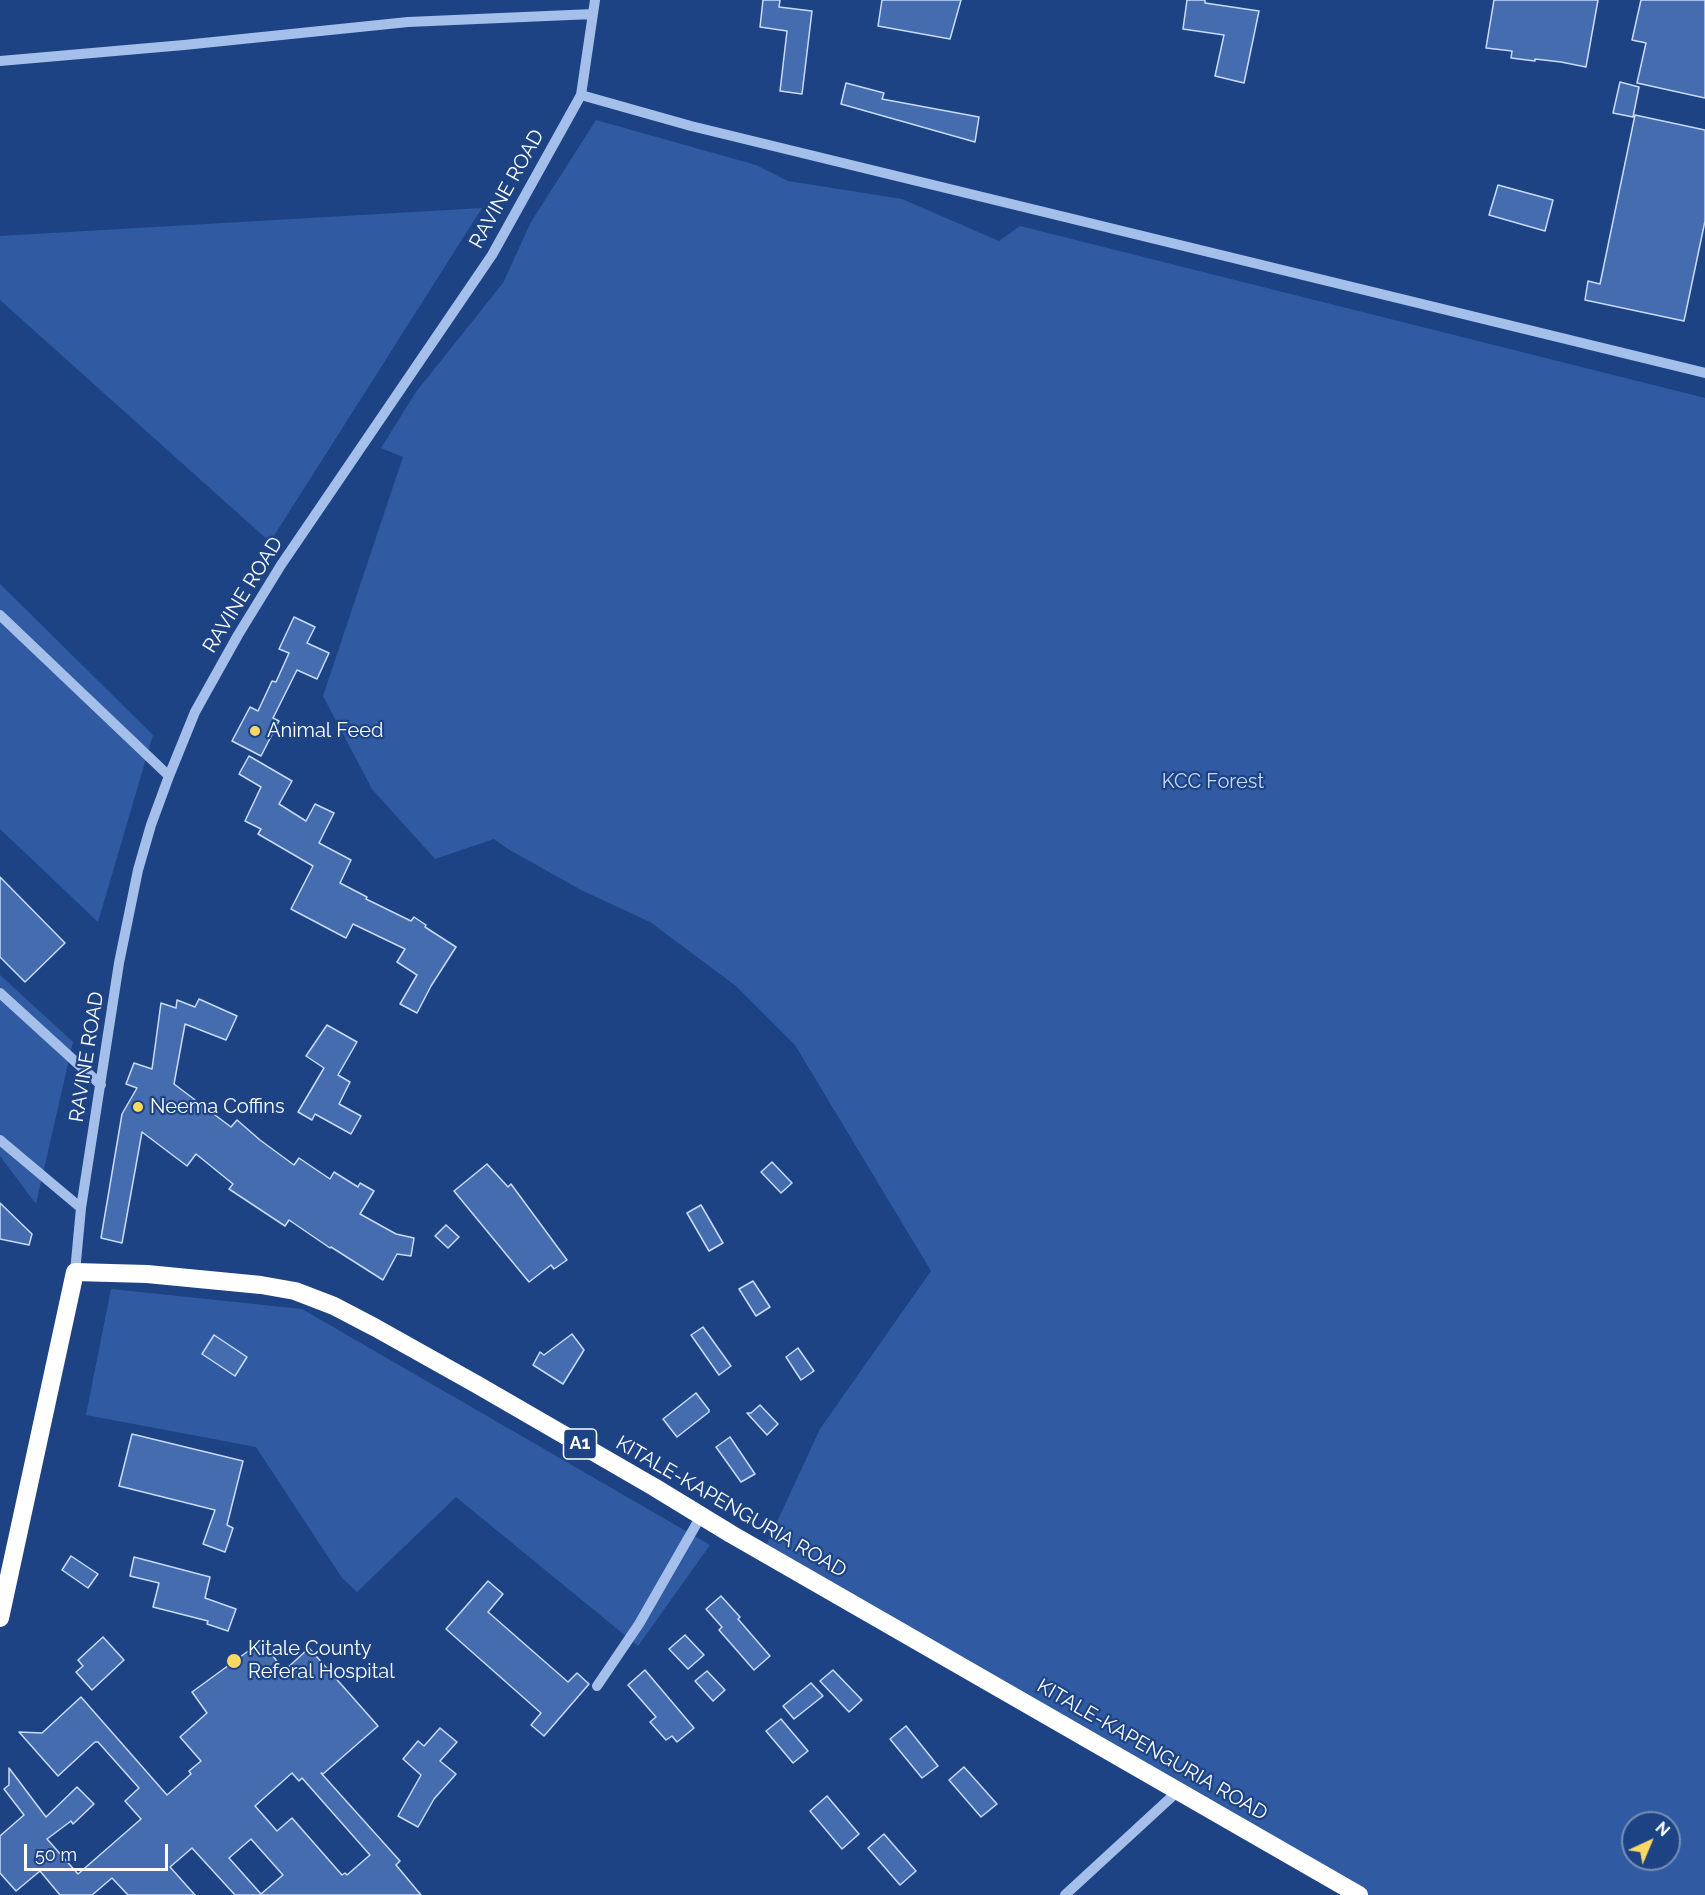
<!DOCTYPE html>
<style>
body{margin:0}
#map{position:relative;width:1705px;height:1895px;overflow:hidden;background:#1d4385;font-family:Raleway,sans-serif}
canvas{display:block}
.north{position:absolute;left:1621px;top:1811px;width:60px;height:60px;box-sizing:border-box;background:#1d4385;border:2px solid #778eb6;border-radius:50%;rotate:44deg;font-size:16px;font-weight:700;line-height:24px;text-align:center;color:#fff}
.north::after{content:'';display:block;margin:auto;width:21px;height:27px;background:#fad962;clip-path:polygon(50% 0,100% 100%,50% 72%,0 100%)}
.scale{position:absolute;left:24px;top:1844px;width:144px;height:27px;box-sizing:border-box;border:3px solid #fff;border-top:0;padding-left:8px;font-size:18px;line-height:21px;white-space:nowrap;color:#fff;-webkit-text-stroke:4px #1d4385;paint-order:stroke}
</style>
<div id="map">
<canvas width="1705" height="1895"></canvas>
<div class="north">N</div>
<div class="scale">50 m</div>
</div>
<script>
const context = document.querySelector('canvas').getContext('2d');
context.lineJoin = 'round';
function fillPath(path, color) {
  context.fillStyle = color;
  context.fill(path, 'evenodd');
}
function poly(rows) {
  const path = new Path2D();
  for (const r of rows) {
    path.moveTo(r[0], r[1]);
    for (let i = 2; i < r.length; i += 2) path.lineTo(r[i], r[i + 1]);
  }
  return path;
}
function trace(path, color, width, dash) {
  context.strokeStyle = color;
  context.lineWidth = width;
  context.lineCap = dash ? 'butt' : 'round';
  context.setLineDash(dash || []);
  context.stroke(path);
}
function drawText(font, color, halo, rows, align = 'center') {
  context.font = font + ' Raleway,sans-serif';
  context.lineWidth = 4.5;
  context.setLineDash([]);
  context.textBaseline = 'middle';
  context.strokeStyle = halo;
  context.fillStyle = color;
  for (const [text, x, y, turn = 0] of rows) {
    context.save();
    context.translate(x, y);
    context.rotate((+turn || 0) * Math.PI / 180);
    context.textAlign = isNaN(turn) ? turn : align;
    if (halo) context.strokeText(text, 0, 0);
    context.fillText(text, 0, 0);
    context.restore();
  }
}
fillPath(poly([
 [596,120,756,165,788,181,902,199,999,241,1020,226,1705,398,1705,1895,1366,1895,763,1552,820,1429,931,1271,795,1045,736,986,650,922,581,890,508,849,494,839,435,859,372,789,323,696,403,457,381,448,416,392,503,283,531,222],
 [1633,1823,1669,1823,1669,1859,1633,1859],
 [482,208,270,542,0,300,0,236],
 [0,584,153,735,98,922,0,829],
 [0,975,73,1042,36,1204,0,1156],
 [111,1289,302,1309,710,1545,638,1646,456,1497,357,1592,342,1578,256,1447,86,1415]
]), '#305ba2');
const building = poly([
 [763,0,780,0,779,7,812,11,802,94,780,91,787,31,760,27,763,0],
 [882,0,961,0,950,39,878,26,882,0],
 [1187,0,1205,0,1205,3,1259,11,1244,83,1215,76,1224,35,1183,29,1187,0],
 [1494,0,1598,0,1586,67,1561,62,1535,59,1535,61,1511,58,1512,51,1486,48,1494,0],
 [1641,0,1705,0,1705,98,1637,83,1646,43,1632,40,1641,0],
 [1620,82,1639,87,1633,117,1613,113,1620,82],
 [846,83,884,93,882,99,979,117,975,142,841,104,846,83],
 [1635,115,1705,130,1705,221,1684,321,1585,300,1588,281,1600,284,1635,115],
 [1498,185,1553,200,1545,231,1489,215,1498,185],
 [294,617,315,627,307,643,329,653,317,679,297,670,273,718,279,721,261,756,232,741,250,707,258,711,272,681,276,682,289,653,279,649,294,617],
 [249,756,292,781,279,804,306,821,315,804,334,813,319,843,351,860,340,883,367,897,366,899,411,921,414,917,426,925,425,927,456,947,431,986,417,1013,400,1004,417,975,397,962,405,949,353,924,346,938,291,909,313,866,258,834,261,829,245,821,261,787,239,774,249,756],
 [0,877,65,943,25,982,0,957,0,877],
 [199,999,237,1016,226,1040,185,1024,174,1084,231,1127,237,1120,260,1140,294,1165,299,1158,330,1179,334,1172,358,1187,360,1183,374,1191,360,1214,396,1234,414,1238,411,1256,397,1254,383,1280,331,1247,330,1248,289,1220,285,1226,229,1189,233,1184,196,1154,187,1166,142,1132,122,1243,101,1238,122,1114,137,1088,126,1084,134,1063,152,1069,161,1003,176,1008,177,1000,195,1007,199,999],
 [327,1025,357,1042,338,1075,350,1082,339,1104,361,1116,351,1134,315,1114,312,1120,298,1112,324,1068,306,1056,327,1025],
 [772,1162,792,1183,781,1193,761,1172,772,1162],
 [487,1164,508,1187,511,1184,567,1260,554,1269,551,1265,529,1282,454,1191,487,1164],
 [0,1203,32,1234,29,1245,0,1239,0,1203],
 [701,1205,723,1243,709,1251,687,1213,701,1205],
 [446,1225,459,1237,448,1248,435,1236,446,1225],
 [753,1281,770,1307,756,1316,739,1289,753,1281],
 [703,1327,731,1366,719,1375,691,1335,703,1327],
 [572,1334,584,1350,563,1384,533,1365,540,1352,544,1355,572,1334],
 [214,1335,247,1357,235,1376,202,1354,214,1335],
 [798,1348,814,1371,801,1380,786,1357,798,1348],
 [696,1393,709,1410,709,1412,677,1437,663,1419,696,1393],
 [760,1405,778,1424,767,1435,747,1413,751,1413,760,1405],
 [132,1434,243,1461,227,1525,233,1528,225,1552,203,1544,215,1510,119,1486,132,1434],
 [730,1437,755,1474,741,1482,716,1447,730,1437],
 [71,1556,98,1574,88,1588,62,1570,71,1556],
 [134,1557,210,1577,205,1598,236,1609,228,1631,207,1624,208,1621,153,1607,159,1583,130,1576,134,1557],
 [488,1581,503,1594,488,1612,568,1682,577,1673,589,1684,544,1736,531,1725,541,1713,446,1629,488,1581],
 [721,1596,740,1617,738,1619,770,1656,754,1670,719,1630,722,1627,706,1609,721,1596],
 [685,1635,704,1655,688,1669,669,1649,685,1635],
 [103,1637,124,1660,92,1690,76,1672,83,1666,78,1660,103,1637],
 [262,1641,284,1671,309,1648,378,1726,323,1774,321,1773,400,1861,396,1865,421,1895,235,1895,192,1848,170,1867,195,1895,128,1895,112,1878,92,1895,60,1895,40,1871,16,1891,0,1873,0,1836,24,1815,4,1789,9,1785,9,1768,46,1817,77,1787,94,1804,73,1824,71,1821,47,1839,78,1874,141,1819,125,1801,139,1788,98,1742,95,1742,58,1776,19,1732,42,1733,81,1697,167,1795,191,1774,189,1771,201,1761,180,1737,207,1713,192,1692,262,1641],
 [292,1773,299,1781,302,1778,370,1855,347,1875,345,1873,342,1875,292,1818,277,1831,255,1806,292,1773],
 [251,1839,283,1875,261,1894,229,1858,251,1839],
 [645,1670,694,1728,677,1742,672,1736,666,1740,650,1722,656,1717,628,1685,645,1670],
 [833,1670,862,1700,849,1712,820,1681,833,1670],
 [707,1671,725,1690,713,1701,695,1681,707,1671],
 [811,1683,823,1696,794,1719,783,1706,811,1683],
 [781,1719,808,1751,793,1763,766,1731,781,1719],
 [906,1726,938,1766,922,1778,890,1739,906,1726],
 [440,1728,457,1742,440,1761,456,1774,434,1799,418,1827,398,1816,421,1775,403,1759,418,1741,424,1746,440,1728],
 [964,1767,997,1804,981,1817,949,1780,964,1767],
 [827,1796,859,1834,842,1849,810,1811,827,1796],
 [884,1834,916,1871,900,1885,868,1848,884,1834]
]);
fillPath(building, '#456cae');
trace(building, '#c9dbf8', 1.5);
trace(poly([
 [0,61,184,45,408,22,593,14],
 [581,95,691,126,1705,373],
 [0,615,169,776],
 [0,993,101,1085],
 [0,1140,81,1208],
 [75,1272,81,1208,119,963,138,870,151,825,169,776,195,712,238,635,281,565,492,255,581,95,595,0],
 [597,1686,639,1624,701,1516],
 [1065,1895,1178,1791]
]), '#a4bfea', 10);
trace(poly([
 [0,1618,75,1272,147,1274,261,1285,295,1291,334,1306,376,1328,476,1384,654,1487,731,1534,1359,1895]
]), '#fff', 18);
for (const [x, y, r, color] of [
 [255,731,6,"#fad962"],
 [138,1107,6,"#fad962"],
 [234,1661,8,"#fad962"]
]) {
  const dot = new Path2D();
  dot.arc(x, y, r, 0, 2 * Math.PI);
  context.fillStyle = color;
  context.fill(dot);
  trace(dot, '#1d4385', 2);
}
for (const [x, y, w] of [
 [580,1444,33]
]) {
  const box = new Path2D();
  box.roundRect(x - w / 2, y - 15, w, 30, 4.5);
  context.fillStyle = '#1d4385';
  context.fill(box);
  trace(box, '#fff', 1.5);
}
drawText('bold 18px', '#fff', null, [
 ["A1",580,1444]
]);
drawText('20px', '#fff', '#1d4385', [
 ["RAVINE ROAD",507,189,-61],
 ["RAVINE ROAD",243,595,-58],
 ["RAVINE ROAD",87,1057,-81],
 ["KITALE-KAPENGURIA ROAD",731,1507,30],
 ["KITALE-KAPENGURIA ROAD",1152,1750,30]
]);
drawText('20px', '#fff', '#1d4385', [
 ["Animal Feed",267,731],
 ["Neema Coffins",150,1107],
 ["Kitale County",248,1649],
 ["Referal Hospital",248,1672]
], 'left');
drawText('20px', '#c9dbf8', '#1d4385', [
 ["KCC Forest",1213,782]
]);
</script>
